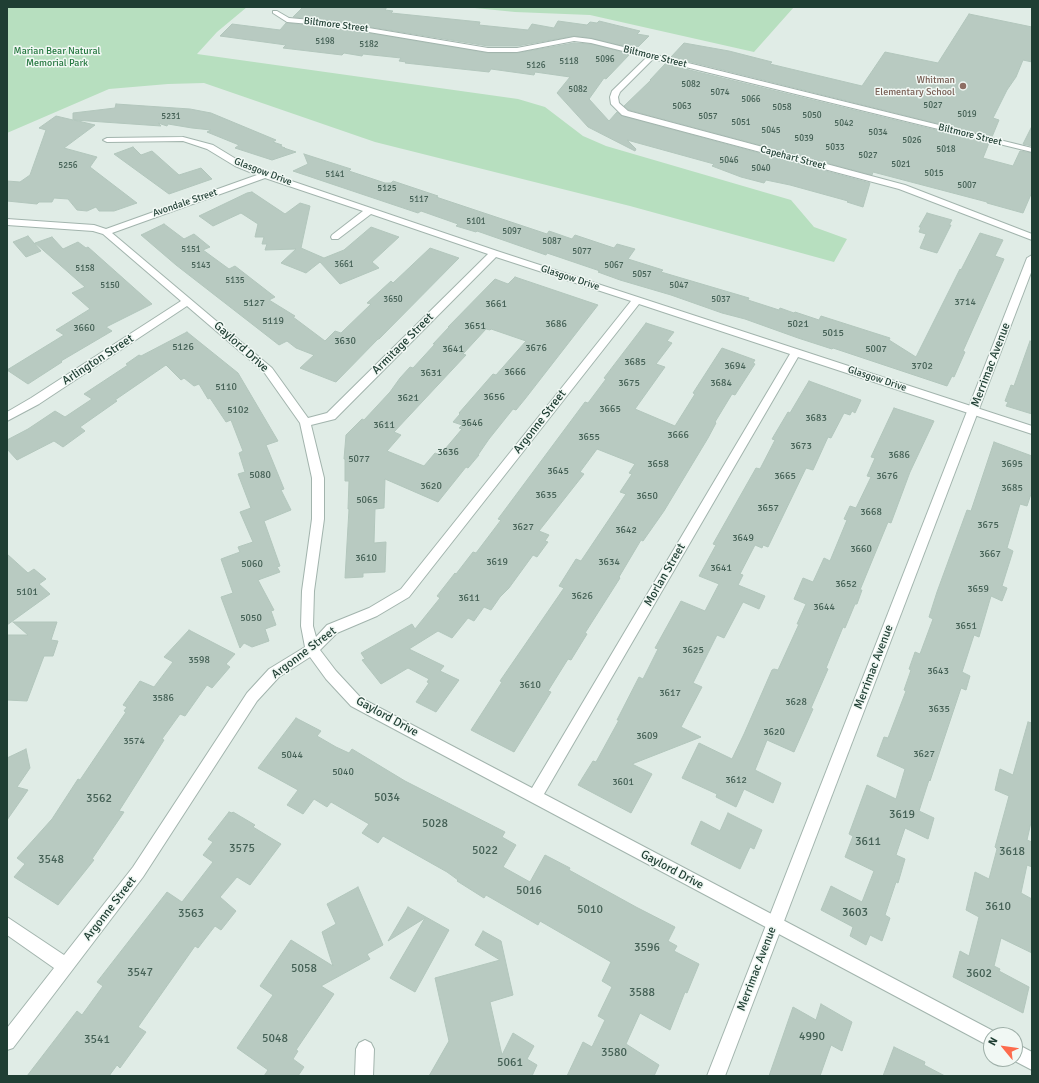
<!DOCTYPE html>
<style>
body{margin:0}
#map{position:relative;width:1039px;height:1083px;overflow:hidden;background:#e0ece6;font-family:Signika,sans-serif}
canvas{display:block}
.frame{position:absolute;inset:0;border:8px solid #1f3e33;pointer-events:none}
.north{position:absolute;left:983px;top:1027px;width:40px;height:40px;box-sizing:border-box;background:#f1f8f4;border:1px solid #9daea7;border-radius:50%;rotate:299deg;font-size:11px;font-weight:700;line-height:16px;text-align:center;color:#1f3e33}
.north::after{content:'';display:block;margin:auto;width:14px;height:18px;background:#fd6b4d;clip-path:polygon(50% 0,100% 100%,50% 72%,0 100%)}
</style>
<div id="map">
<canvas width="1039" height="1083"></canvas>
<div class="frame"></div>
<div class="north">N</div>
</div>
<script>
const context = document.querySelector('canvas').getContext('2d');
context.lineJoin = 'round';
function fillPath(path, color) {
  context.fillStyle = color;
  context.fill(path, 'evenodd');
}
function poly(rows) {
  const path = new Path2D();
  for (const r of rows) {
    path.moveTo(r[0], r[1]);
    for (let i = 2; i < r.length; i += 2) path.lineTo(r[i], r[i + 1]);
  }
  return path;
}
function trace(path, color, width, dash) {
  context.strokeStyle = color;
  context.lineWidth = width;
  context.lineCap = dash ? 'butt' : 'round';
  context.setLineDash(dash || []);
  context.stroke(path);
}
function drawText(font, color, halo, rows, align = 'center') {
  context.font = font + ' Signika,sans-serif';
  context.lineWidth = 3;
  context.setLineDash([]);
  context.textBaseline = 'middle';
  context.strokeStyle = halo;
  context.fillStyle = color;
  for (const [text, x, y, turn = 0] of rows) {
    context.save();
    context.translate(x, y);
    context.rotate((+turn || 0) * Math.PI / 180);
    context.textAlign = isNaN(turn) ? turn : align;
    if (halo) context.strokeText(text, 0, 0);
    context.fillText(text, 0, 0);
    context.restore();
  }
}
fillPath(poly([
 [7,7,247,7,217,32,197,54,518,99,545,107,583,136,606,146,791,200,814,227,847,239,834,262,630,206,375,142,204,83,168,84,109,89,7,133],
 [465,7,794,7,754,52,590,15,515,12]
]), '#b7dfbf');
const building = poly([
 [303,7,387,7,385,10,393,11,391,13,480,22,479,25,528,30,532,24,554,28,558,21,587,25,590,22,597,23,599,21,640,31,637,34,649,36,636,49,591,38,574,36,517,46,488,46,333,21,293,17,303,7],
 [969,14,1032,27,1032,62,1023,60,1016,77,1007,90,993,118,999,120,992,137,671,57,684,43,729,51,772,62,770,64,862,86,885,52,938,63,969,14],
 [286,23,333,27,488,53,517,53,574,43,591,44,630,54,606,79,604,78,589,99,609,121,617,112,622,116,870,183,863,207,847,202,848,201,790,185,766,180,764,183,741,177,712,166,714,164,627,140,636,149,635,151,588,127,557,93,570,77,535,72,534,75,491,69,489,72,405,63,406,62,399,61,401,58,363,54,362,56,344,53,342,55,283,48,286,45,220,36,232,24,280,30,286,23],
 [665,64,989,143,983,158,1013,166,1020,151,1032,153,1032,192,1023,213,987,203,987,202,873,172,872,175,629,110,624,106,651,80,650,80,665,64],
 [116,104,190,109,211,113,276,140,273,142,282,145,280,146,285,148,284,148,296,152,272,160,235,148,239,145,207,132,211,130,192,128,168,124,167,126,158,123,161,126,74,120,95,125,64,148,97,157,90,167,137,203,114,211,99,211,96,207,87,211,77,210,68,199,54,198,52,202,39,202,37,204,7,201,7,181,20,182,30,175,46,130,39,128,56,116,73,120,73,113,115,108,116,104],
 [1032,126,1032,146,1023,144,1032,126],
 [133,147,141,155,152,151,179,175,201,168,212,179,169,194,114,154,133,147],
 [304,154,351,169,349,171,385,183,391,183,393,181,438,196,436,197,547,234,549,231,572,239,575,235,614,248,617,244,635,249,628,259,663,270,661,272,749,298,748,300,779,310,780,308,794,313,795,312,819,320,821,316,890,338,889,340,916,357,960,269,961,270,980,233,1003,240,995,256,1004,259,963,351,965,352,954,377,952,376,947,386,833,348,832,349,798,338,745,319,722,313,671,295,620,280,598,272,600,271,547,253,546,255,477,231,476,232,456,226,458,224,421,211,418,213,293,171,308,164,304,154],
 [252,192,285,214,300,203,310,206,301,248,324,258,344,250,371,227,399,237,372,262,379,268,340,284,320,262,306,273,281,263,296,249,265,250,267,244,262,244,264,237,255,237,258,224,241,213,213,226,199,216,247,193,252,192],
 [927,213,952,220,949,225,951,225,937,253,920,248,926,234,919,232,921,227,919,227,927,213],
 [164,224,184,239,194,234,210,247,203,250,229,269,235,266,275,297,269,300,295,316,293,317,325,341,335,331,341,333,371,304,367,303,391,281,393,283,430,248,459,258,379,339,378,339,336,382,333,381,300,368,314,355,296,348,287,341,279,345,176,265,141,235,164,224],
 [28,236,41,251,26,257,13,242,28,236],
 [52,237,63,249,78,242,86,248,88,247,152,304,106,327,112,331,61,361,62,362,28,384,7,370,64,335,56,330,90,309,72,293,85,287,35,243,52,237],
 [515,277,598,305,525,399,516,410,513,409,489,439,478,455,479,455,468,468,466,467,438,502,385,479,384,508,375,509,374,543,386,542,385,572,363,573,363,577,345,578,349,509,348,509,349,481,345,481,345,459,344,459,346,435,362,419,364,420,390,392,400,378,410,367,413,368,435,344,433,344,449,327,448,327,495,279,508,284,515,277],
 [486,329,490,330,491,329,526,341,496,375,493,374,459,413,460,414,453,422,462,425,459,428,462,429,440,455,435,453,424,466,387,451,401,435,394,432,466,355,463,354,486,329],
 [646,323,674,332,667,341,672,343,656,364,665,367,635,409,675,426,695,394,693,393,722,348,755,360,753,363,755,364,735,395,732,394,715,422,716,423,708,438,664,511,643,541,641,540,619,577,620,578,585,633,587,634,571,660,568,659,548,691,551,692,514,752,471,730,502,682,500,681,564,588,559,586,576,559,581,561,626,494,620,492,632,474,629,473,635,464,597,449,580,472,584,474,539,531,549,535,545,541,548,542,537,557,533,555,509,588,500,597,491,610,484,607,474,621,468,618,452,638,438,631,409,649,444,666,440,671,459,680,436,712,416,702,429,683,427,682,429,679,408,668,381,684,362,660,365,659,361,653,412,624,415,629,440,598,437,596,455,573,456,574,473,552,476,553,501,520,498,519,585,402,588,403,606,379,604,378,646,323],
 [187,332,238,373,278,441,266,445,284,489,281,490,291,510,264,521,280,566,277,567,280,572,258,580,274,610,271,611,276,625,265,629,269,641,252,647,244,643,240,648,221,597,233,593,221,559,240,552,238,547,253,542,240,512,251,508,238,474,245,472,239,453,243,451,231,420,226,422,210,398,208,399,199,384,194,386,184,378,181,380,166,365,115,400,117,401,80,427,85,431,63,447,54,441,17,460,7,449,7,440,28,429,55,411,65,417,92,399,84,394,128,365,126,364,139,355,141,356,187,332],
 [1030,341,1032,342,1032,414,1006,406,1008,402,1005,401,1011,385,1014,386,1030,341],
 [809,381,861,400,855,413,852,411,850,415,844,413,831,438,828,437,813,470,806,468,768,547,763,545,762,548,755,545,740,574,743,575,738,585,765,596,759,609,743,602,724,638,717,635,693,683,702,687,681,727,701,737,632,764,652,774,631,813,578,785,593,761,596,762,619,720,617,720,639,677,643,679,658,649,655,648,681,601,705,611,719,584,699,576,716,545,713,544,756,468,760,469,775,440,772,439,788,412,790,413,809,381],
 [894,408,934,421,910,472,891,523,888,522,860,590,862,590,857,604,855,604,845,628,843,627,826,668,828,669,811,708,813,709,794,752,767,740,755,770,781,783,773,803,744,789,736,807,716,797,717,794,682,778,699,743,732,759,744,734,772,670,774,669,778,670,799,624,797,624,806,604,794,599,803,578,813,582,824,558,830,561,847,520,844,519,850,506,856,508,871,477,867,476,875,458,871,457,894,408],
 [994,442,1032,456,1032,491,1027,506,1020,504,1007,548,1013,551,1002,586,1007,588,1002,601,991,596,979,637,974,635,962,672,970,676,966,690,961,688,930,781,929,780,919,811,934,818,928,839,905,828,896,855,905,859,898,883,896,882,885,915,890,918,882,941,870,935,866,945,850,936,853,927,821,910,831,886,862,902,874,871,845,857,853,836,849,834,867,785,896,799,905,769,877,756,884,737,888,738,906,691,904,690,911,670,909,669,915,652,920,654,933,619,929,617,937,592,967,510,971,511,994,442],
 [7,554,28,573,34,569,46,579,39,584,50,594,7,625,7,554],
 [13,622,57,622,51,640,58,641,53,656,44,656,27,701,7,700,7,635,28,635,13,622],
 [189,630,235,654,226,664,230,667,212,688,207,685,185,716,180,714,162,739,164,740,119,811,124,812,92,859,94,860,58,905,14,877,25,864,17,858,52,819,78,779,80,780,126,712,124,711,127,707,123,705,140,681,154,687,173,662,164,657,189,630],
 [296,718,321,731,317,736,336,747,349,753,352,749,405,781,505,832,502,837,516,845,503,867,530,882,545,855,570,868,569,870,636,907,675,927,668,941,677,946,674,951,699,964,687,993,685,992,670,1030,640,1013,626,1044,659,1065,654,1076,567,1076,583,1042,592,1047,605,1020,598,1016,612,987,602,981,611,962,540,921,538,925,486,895,484,898,457,881,458,880,447,872,383,836,378,843,362,833,369,824,331,802,327,807,314,799,303,814,287,805,298,790,258,768,296,718],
 [1028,722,1032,723,1032,818,1027,840,1032,842,1032,867,1027,865,1021,893,1032,899,1032,953,1001,938,994,966,1000,969,999,971,1029,987,1023,1013,953,977,960,951,969,956,979,917,966,910,975,872,989,879,997,849,995,847,1009,796,995,790,1000,769,1013,775,1028,722],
 [26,749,30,768,17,787,28,790,7,820,7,758,26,749],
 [229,812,232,813,233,812,255,825,253,827,281,844,250,885,237,877,220,897,236,911,221,930,215,926,198,948,195,946,138,1027,146,1032,120,1068,117,1065,109,1076,27,1076,77,1011,82,1015,103,986,97,982,167,892,182,902,213,862,203,855,213,842,208,839,229,812],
 [728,813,762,830,754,849,750,847,740,869,691,844,701,821,720,831,728,813],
 [358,887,383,945,367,954,370,959,321,986,334,994,296,1050,298,1051,293,1059,304,1067,298,1076,264,1076,268,1070,237,1048,273,995,260,986,291,940,333,966,322,932,336,924,327,904,358,887],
 [408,907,449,930,415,992,390,978,425,918,388,941,408,907],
 [483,931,501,941,513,995,490,1002,502,1055,513,1033,534,1046,527,1059,537,1065,532,1076,429,1076,449,1041,435,978,500,960,475,945,483,931],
 [821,1004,852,1022,842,1051,831,1045,820,1076,769,1076,793,1007,816,1020,821,1004],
 [894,1047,925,1062,924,1065,945,1076,883,1076,894,1047]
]);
fillPath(building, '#b8cac1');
trace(building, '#b2c6bc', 1);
const minor = poly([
 [273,11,277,11,289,18,333,22,488,48,517,48,574,37,591,39,1032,148,1032,152,653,59,620,92,618,97,619,103,628,111,905,185,1032,234,1032,240,899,189,622,115,611,104,610,97,612,91,647,57,591,43,574,41,517,52,488,52,333,26,287,22,273,13,273,11],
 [183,137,213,145,241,162,268,173,497,251,1032,426,1032,434,798,357,544,794,997,1033,998,1035,991,1035,991,1047,351,706,326,679,310,657,279,677,257,701,143,877,13,1048,7,1050,7,1028,54,968,7,935,7,917,64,955,133,867,247,693,269,669,305,647,301,626,302,591,312,519,312,478,300,423,264,372,187,306,39,404,7,421,7,412,31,398,181,301,103,234,93,231,7,225,7,219,94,225,106,229,257,175,235,166,207,149,183,141,107,142,103,140,107,138,183,137],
 [265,178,363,211,332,235,331,237,332,239,338,239,371,214,488,254,327,413,308,418,272,368,112,233,265,178],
 [496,257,631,301,401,589,369,608,327,625,316,637,313,626,314,591,324,519,324,478,311,425,335,419,496,257],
 [639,304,790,354,532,788,361,698,336,671,320,650,337,633,377,616,409,597,639,304],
 [365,1040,371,1043,374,1049,373,1076,355,1076,356,1049,359,1043,365,1040],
 [1015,1043,1032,1052,1032,1070,1011,1059,1015,1059,1015,1043]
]);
const tertiary = poly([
 [1032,255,1032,270,725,1076,707,1076,1027,258,1032,255]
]);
trace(minor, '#a2b4ad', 2);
trace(tertiary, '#a2b4ad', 2);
fillPath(minor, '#fff');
fillPath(tertiary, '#fff');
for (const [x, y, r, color] of [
 [963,86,4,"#8d6e63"]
]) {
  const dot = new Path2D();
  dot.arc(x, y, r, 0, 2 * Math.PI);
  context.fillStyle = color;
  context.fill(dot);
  trace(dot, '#f1f8f4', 1.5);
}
drawText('9px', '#456156', null, [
 ["5198",325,42],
 ["5182",369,45],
 ["5096",605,60],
 ["5118",569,62],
 ["5126",536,66],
 ["5082",691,85],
 ["5082",578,90],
 ["5074",720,93],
 ["5066",751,100],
 ["5027",933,106],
 ["5063",682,107],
 ["5058",782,108],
 ["5019",967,115],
 ["5050",812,116],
 ["5231",171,117],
 ["5057",708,117],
 ["5051",741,123],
 ["5042",844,124],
 ["5045",771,131],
 ["5034",878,133],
 ["5039",804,139],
 ["5026",912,141],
 ["5033",835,148],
 ["5018",946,150],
 ["5027",868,156],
 ["5046",729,161],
 ["5021",901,165],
 ["5256",68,166],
 ["5040",761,169],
 ["5015",934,174],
 ["5141",335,175],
 ["5007",967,186],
 ["5125",387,189],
 ["5117",419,200],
 ["5101",476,222],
 ["5097",512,232],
 ["5087",552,242],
 ["5151",191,250],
 ["5077",582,252],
 ["3661",344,265],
 ["5143",201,266],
 ["5067",614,266],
 ["5158",85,269],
 ["5057",642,275],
 ["5135",235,281],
 ["5150",110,286],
 ["5047",679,286],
 ["3650",393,300],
 ["5037",721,300]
]);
drawText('10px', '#1f3e33', '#f1f8f4', [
 ["Biltmore Street",336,25,7],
 ["Biltmore Street",655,57,14],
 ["Biltmore Street",970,135,14],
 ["Capehart Street",793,158,15],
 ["Glasgow Drive",263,172,21],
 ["Avondale Street",185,203,-19],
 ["Glasgow Drive",570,278,18],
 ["Glasgow Drive",877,379,18]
]);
drawText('10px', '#267840', '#f1f8f4', [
 ["Marian Bear Natural",57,51],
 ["Memorial Park",57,63]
]);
drawText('10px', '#785e54', '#f1f8f4', [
 ["Whitman",955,80],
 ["Elementary School",955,92]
], 'right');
drawText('10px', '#456156', null, [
 ["3714",965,302],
 ["5127",254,303],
 ["3661",496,304],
 ["5119",273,321],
 ["3686",556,324],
 ["5021",798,324],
 ["3651",475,326],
 ["3660",84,328],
 ["5015",833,333],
 ["3630",345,341],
 ["5126",183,347],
 ["3676",536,348],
 ["3641",453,349],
 ["5007",876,349],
 ["3685",635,362],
 ["3694",735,366],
 ["3702",922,366],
 ["3666",515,372],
 ["3631",431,373],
 ["3675",629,383],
 ["3684",721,383],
 ["5110",226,387],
 ["3656",494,397],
 ["3621",408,398],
 ["3665",610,409],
 ["5102",238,410],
 ["3683",816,418],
 ["3646",472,423],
 ["3611",384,425],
 ["3666",678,435],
 ["3655",589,437],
 ["3673",801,446],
 ["3636",448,452],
 ["3686",899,455],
 ["5077",359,459],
 ["3658",658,464],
 ["3695",1012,464],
 ["3645",558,471],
 ["5080",260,475],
 ["3665",785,476],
 ["3676",887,476],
 ["3620",431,486],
 ["3685",1012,488],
 ["3635",546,495],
 ["3650",647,496],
 ["5065",367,500],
 ["3657",768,508],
 ["3668",871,512],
 ["3675",988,525],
 ["3627",523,527],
 ["3642",626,530],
 ["3649",743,538],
 ["3660",861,549],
 ["3667",990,554],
 ["3610",366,558],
 ["3619",497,562],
 ["3634",609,562],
 ["5060",252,564],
 ["3641",721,568],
 ["3652",846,584],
 ["3659",978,589],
 ["5101",27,592],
 ["3626",582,596],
 ["3611",469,598],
 ["3644",824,607],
 ["5050",251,618],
 ["3651",966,626],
 ["3625",693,650],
 ["3598",199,660],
 ["3643",938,671],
 ["3610",530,685],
 ["3617",670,693],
 ["3586",163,698],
 ["3628",796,702],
 ["3635",939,709],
 ["3620",774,732],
 ["3609",647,736],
 ["3574",134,741],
 ["3627",924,754],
 ["5044",292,755],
 ["5040",343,772],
 ["3612",736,780],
 ["3601",623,782]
]);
drawText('12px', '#1f3e33', '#f1f8f4', [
 ["Armitage Street",403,344,-45],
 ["Gaylord Drive",241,347,42],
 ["Arlington Street",98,360,-33],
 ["Merrimac Avenue",991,365,-69],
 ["Argonne Street",540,422,-52],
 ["Morlan Street",665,575,-60],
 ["Argonne Street",304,653,-37],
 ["Merrimac Avenue",874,667,-69],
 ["Gaylord Drive",387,717,29],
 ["Gaylord Drive",672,870,28],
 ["Argonne Street",110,909,-52],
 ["Merrimac Avenue",757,969,-69]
]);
drawText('12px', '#456156', null, [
 ["5034",387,798],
 ["3562",99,799],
 ["3619",902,815],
 ["5028",435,824],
 ["3611",868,842],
 ["3575",242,849],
 ["5022",485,851],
 ["3618",1012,852],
 ["3548",51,860],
 ["5016",529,891],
 ["3610",998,907],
 ["5010",590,910],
 ["3603",855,913],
 ["3563",191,914],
 ["3596",647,948],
 ["5058",304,969],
 ["3547",140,973],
 ["3602",979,974],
 ["3588",642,993],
 ["4990",812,1037],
 ["5048",275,1039],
 ["3541",97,1040],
 ["3580",614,1053],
 ["5061",510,1063]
]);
</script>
